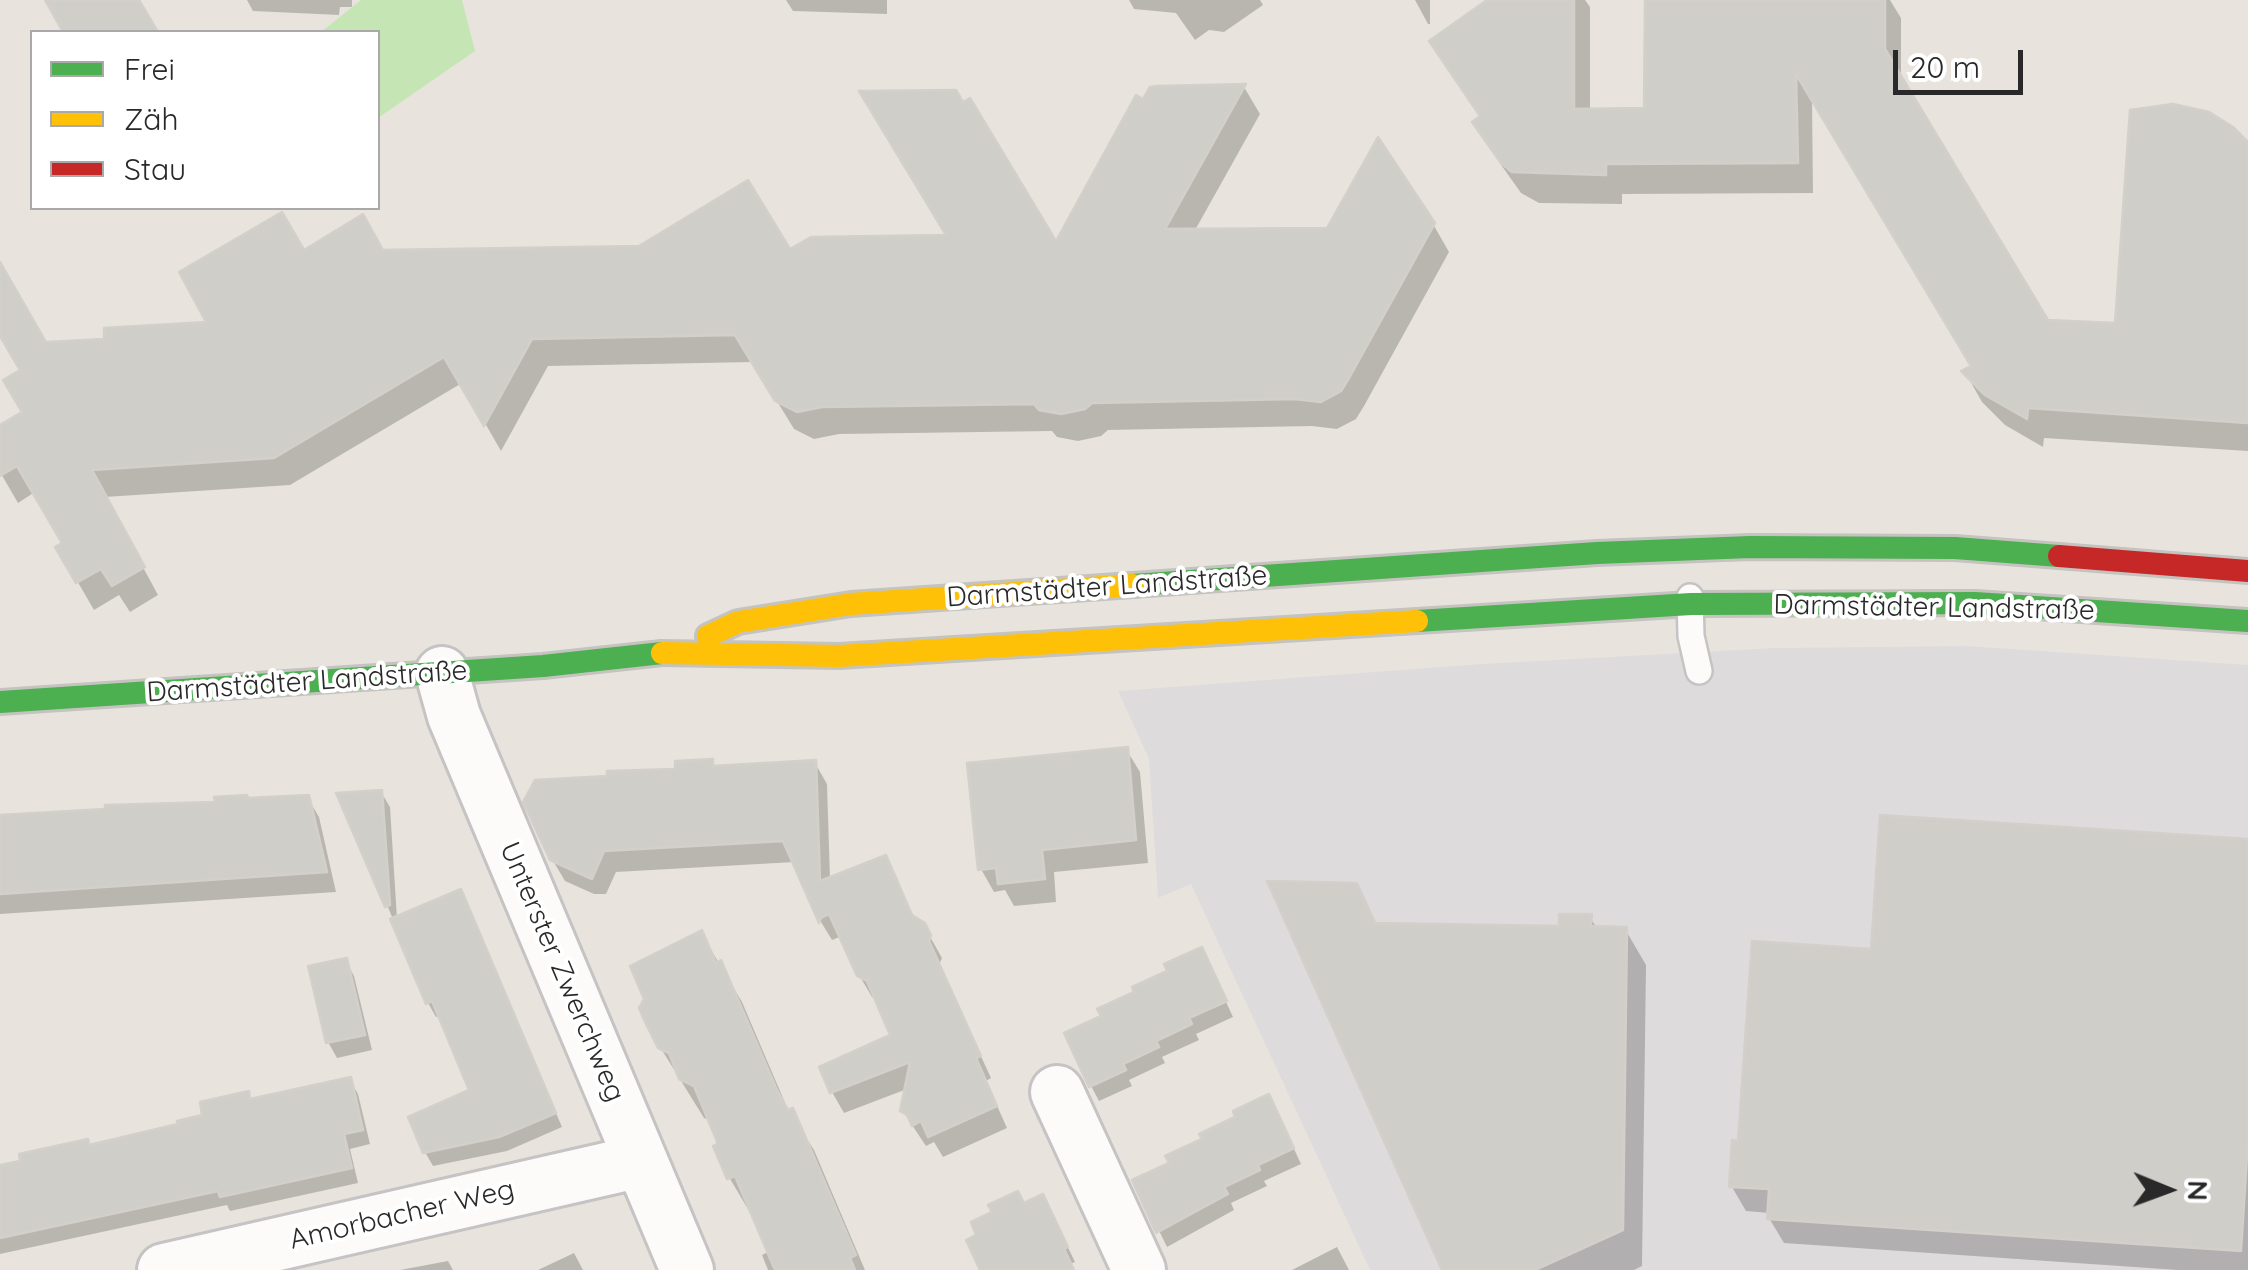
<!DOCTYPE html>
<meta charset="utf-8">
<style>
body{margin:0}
#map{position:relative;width:2248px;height:1270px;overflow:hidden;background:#e8e4dd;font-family:Quicksand,sans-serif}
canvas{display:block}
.legend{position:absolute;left:30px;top:30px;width:350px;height:180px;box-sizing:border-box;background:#fff;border:2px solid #a9a9a9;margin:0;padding:12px 18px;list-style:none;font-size:30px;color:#292929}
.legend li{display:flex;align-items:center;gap:20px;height:50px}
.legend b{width:50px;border:2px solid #a9a9a9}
.north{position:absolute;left:2118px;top:1140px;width:100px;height:100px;-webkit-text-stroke:8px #fff;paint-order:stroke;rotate:91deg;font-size:28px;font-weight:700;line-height:40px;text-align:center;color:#292929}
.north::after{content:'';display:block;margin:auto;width:35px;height:45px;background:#292929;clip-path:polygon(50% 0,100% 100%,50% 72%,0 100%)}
.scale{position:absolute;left:1893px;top:50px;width:130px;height:45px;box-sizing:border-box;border:5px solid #292929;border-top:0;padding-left:12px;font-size:30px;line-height:35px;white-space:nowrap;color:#292929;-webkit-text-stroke:8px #fff;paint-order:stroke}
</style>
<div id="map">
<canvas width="2248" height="1270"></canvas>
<ul class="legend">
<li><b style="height:12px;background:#4caf50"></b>Frei</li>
<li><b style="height:12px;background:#ffc107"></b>Zäh</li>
<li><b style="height:12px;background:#c62828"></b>Stau</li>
</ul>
<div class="north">N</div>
<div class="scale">20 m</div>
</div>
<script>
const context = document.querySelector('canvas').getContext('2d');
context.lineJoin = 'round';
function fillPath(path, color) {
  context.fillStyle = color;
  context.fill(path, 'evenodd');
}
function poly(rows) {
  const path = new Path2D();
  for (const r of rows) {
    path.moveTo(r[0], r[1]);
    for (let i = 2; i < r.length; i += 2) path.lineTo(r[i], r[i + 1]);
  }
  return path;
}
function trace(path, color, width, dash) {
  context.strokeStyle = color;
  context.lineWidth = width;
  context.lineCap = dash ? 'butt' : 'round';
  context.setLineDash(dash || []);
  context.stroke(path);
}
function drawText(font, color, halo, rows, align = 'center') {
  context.font = font + ' Quicksand,sans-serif';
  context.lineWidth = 8;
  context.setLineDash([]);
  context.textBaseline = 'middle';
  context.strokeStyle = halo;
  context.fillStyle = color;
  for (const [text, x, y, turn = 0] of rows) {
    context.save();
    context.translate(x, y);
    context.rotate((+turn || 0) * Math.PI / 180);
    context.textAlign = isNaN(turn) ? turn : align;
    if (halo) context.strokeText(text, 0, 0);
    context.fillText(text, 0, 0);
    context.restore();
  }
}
fillPath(poly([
 [1966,646,2248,665,2248,1270,1370,1270,1191,884,1158,898,1149,759,1118,691,1482,664,1775,648]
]), '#dedbdd');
fillPath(poly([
 [361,0,462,0,475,51,378,118,378,32,321,32]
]), '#c5e5b4');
fillPath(poly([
 [247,0,352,0,352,7,340,7,339,15,253,11],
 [786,0,887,0,887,14,793,11],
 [1129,0,1260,0,1263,5,1224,32,1209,30,1195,40,1176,13,1134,9],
 [1430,0,1430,24,1428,24,1415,0],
 [1494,0,1585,0,1590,7,1590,111,1647,111,1647,0,1890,0,1901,18,1901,80,2047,322,2118,326,2248,148,2248,451,2044,438,2043,447,2005,425,1982,402,1965,372,1974,367,1812,97,1813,193,1622,194,1622,204,1539,203,1521,193,1492,152,1475,122,1481,118,1450,71],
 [1244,87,1260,114,1194,232,1329,230,1433,224,1449,252,1364,406,1356,419,1337,429,1312,426,1108,430,1101,436,1078,441,1057,437,1052,431,839,434,814,439,794,429,753,362,548,366,501,451,462,383,290,485,105,497,158,595,130,612,119,595,94,610,58,548,65,544,35,492,18,503,0,472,0,428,25,414,23,371,0,332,0,267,45,344,106,341,210,324,303,254,789,253,1056,246,1144,103],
 [1126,749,1140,772,1148,863,1054,872,1056,902,1014,906,1005,890,994,892,981,869],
 [711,762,715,768,815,763,827,784,830,879,884,858,915,919,923,924,942,958,939,965,991,1078,986,1081,1007,1128,943,1157,934,1142,926,1146,902,1110,907,1089,844,1113,832,1092,893,1037,878,1000,872,997,859,975,842,936,832,940,821,922,795,862,616,872,606,894,594,894,565,881,552,859,678,771],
 [381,792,390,807,397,919,467,906,562,1127,507,1151,433,1166,425,1152,473,1092,441,1015,436,1017,428,1003,387,905],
 [307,797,319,817,336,892,0,914,0,818],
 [2248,841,2248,1270,2178,1270,1784,1243,1769,1218,1770,1213,1746,1211,1732,1187,1874,952],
 [1355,885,1378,926,1561,928,1590,917,1597,929,1625,929,1646,965,1642,1266,1634,1270,1444,1270],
 [701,933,742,1002,789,1112,814,1150,865,1270,768,1270,762,1255,770,1251,754,1215,752,1216,729,1177,711,1121,704,1118,660,1047],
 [346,961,354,976,372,1050,337,1058,328,1042],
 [1209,965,1233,1017,1196,1034,1199,1040,1162,1057,1165,1063,1129,1080,1132,1086,1099,1101,1091,1086,1104,1018,1170,972],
 [350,1080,358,1094,370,1144,350,1149,358,1183,230,1211,227,1205,0,1254,0,1168,205,1117,247,1094,251,1102],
 [1277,1112,1301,1164,1264,1181,1267,1186,1231,1203,1234,1210,1167,1247,1135,1181,1172,1164,1239,1118],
 [1024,1206,1051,1212,1075,1262,1056,1270,983,1270],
 [1337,1247,1349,1270,1292,1270],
 [574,1253,583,1270,538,1270],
 [448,1261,453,1270,400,1270]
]), '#0003');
const building = poly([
 [45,0,139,0,158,32,63,32,45,0],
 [1487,0,1574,0,1574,109,1644,108,1645,0,1885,0,1885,49,2048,320,2115,323,2130,110,2173,104,2209,112,2233,127,2248,142,2248,423,2028,408,2027,419,1985,395,1961,371,1971,366,1796,74,1798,163,1606,164,1606,175,1512,172,1501,163,1472,122,1480,116,1429,41,1487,0],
 [1246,84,1165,229,1327,228,1378,137,1435,223,1349,378,1341,391,1321,402,1295,399,1092,403,1085,409,1061,414,1039,410,1034,404,822,407,797,412,775,401,735,335,532,339,484,426,444,357,274,458,92,470,145,567,112,586,101,569,76,583,55,547,62,543,17,466,0,476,0,425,22,412,3,380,20,370,0,336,0,262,46,342,104,339,104,328,206,322,179,272,282,212,304,250,363,214,383,250,639,246,748,180,790,249,811,237,946,235,859,91,956,90,963,102,970,98,1056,241,1136,95,1143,99,1150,87,1157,86,1246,84],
 [1128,747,1136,840,1042,850,1045,879,998,884,996,868,978,870,967,763,1128,747],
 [713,759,713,766,816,760,820,881,886,855,912,915,925,923,931,935,929,941,981,1056,976,1058,997,1106,928,1137,921,1121,912,1126,907,1115,900,1111,910,1062,830,1093,819,1067,890,1035,867,981,857,976,829,914,821,918,819,923,783,841,604,851,592,879,550,860,523,802,535,780,607,776,607,771,675,769,675,761,713,759],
 [382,790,390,905,385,907,336,793,382,790],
 [247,795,248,798,309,795,327,872,0,894,0,815,105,809,105,805,215,802,214,797,247,795],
 [1880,815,2248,839,2248,1140,2241,1251,1767,1219,1769,1189,1729,1187,1732,1140,1738,1141,1752,941,1871,949,1880,815],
 [1267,881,1357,883,1375,923,1559,926,1559,914,1592,914,1591,926,1627,927,1623,1230,1535,1270,1442,1270,1267,881],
 [461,889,556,1113,499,1137,423,1153,408,1117,469,1090,432,1001,426,1004,390,919,461,889],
 [702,930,716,963,721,960,777,1090,788,1110,793,1108,856,1255,850,1258,855,1270,775,1270,735,1176,727,1179,713,1146,718,1144,694,1086,679,1079,669,1053,658,1048,646,1024,639,1008,644,999,630,966,702,930],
 [1202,947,1227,1001,1189,1018,1192,1024,1156,1041,1159,1047,1123,1064,1126,1070,1089,1087,1064,1033,1101,1016,1097,1009,1134,992,1132,987,1167,971,1164,964,1202,947],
 [347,958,365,1035,326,1043,308,966,347,958],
 [351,1077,363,1130,344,1134,352,1168,220,1197,218,1191,0,1238,0,1165,20,1161,19,1154,88,1139,89,1145,178,1124,177,1121,202,1115,200,1102,249,1091,250,1099,351,1077],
 [1269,1094,1294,1148,1258,1165,1260,1170,1224,1187,1228,1194,1156,1233,1132,1180,1169,1163,1165,1156,1202,1139,1199,1134,1235,1117,1233,1111,1269,1094],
 [1018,1191,1024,1203,1043,1194,1068,1247,1064,1249,1074,1270,980,1270,966,1240,976,1235,971,1222,992,1212,988,1205,1018,1191]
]);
fillPath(building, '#d0cec9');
trace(building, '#d3cfca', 2.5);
const lane = poly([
 [1690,597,1691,636,1699,671]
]);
const street = poly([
 [442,673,454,716,687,1270],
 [1057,1092,1139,1270],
 [164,1270,641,1161]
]);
const fast = poly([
 [1133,585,1597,553,1750,547,1955,548,2059,556],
 [1417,621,1691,604,1975,603,2248,621],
 [0,702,543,666,662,653]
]);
const slow = poly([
 [708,636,738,622,851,604,1133,585],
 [662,653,839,656,1417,621]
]);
const jam = poly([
 [2059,556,2248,571]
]);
trace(lane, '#c5c3c3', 30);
trace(street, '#c5c3c3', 58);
trace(fast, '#c4c3c0', 28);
trace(slow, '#c4c3c0', 28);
trace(jam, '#c4c3c0', 28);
trace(lane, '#fcfbfa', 25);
trace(street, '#fcfbfa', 52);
trace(fast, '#4caf50', 22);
trace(slow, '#ffc107', 22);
trace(jam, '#c62828', 22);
drawText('28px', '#292929', '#fff', [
 ["Darmstädter Landstraße",1107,587,-4],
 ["Darmstädter Landstraße",1934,608,1],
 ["Darmstädter Landstraße",307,682,-4],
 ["Unterster Zwerchweg",562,972,67],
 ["Amorbacher Weg",402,1215,-13]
]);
</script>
